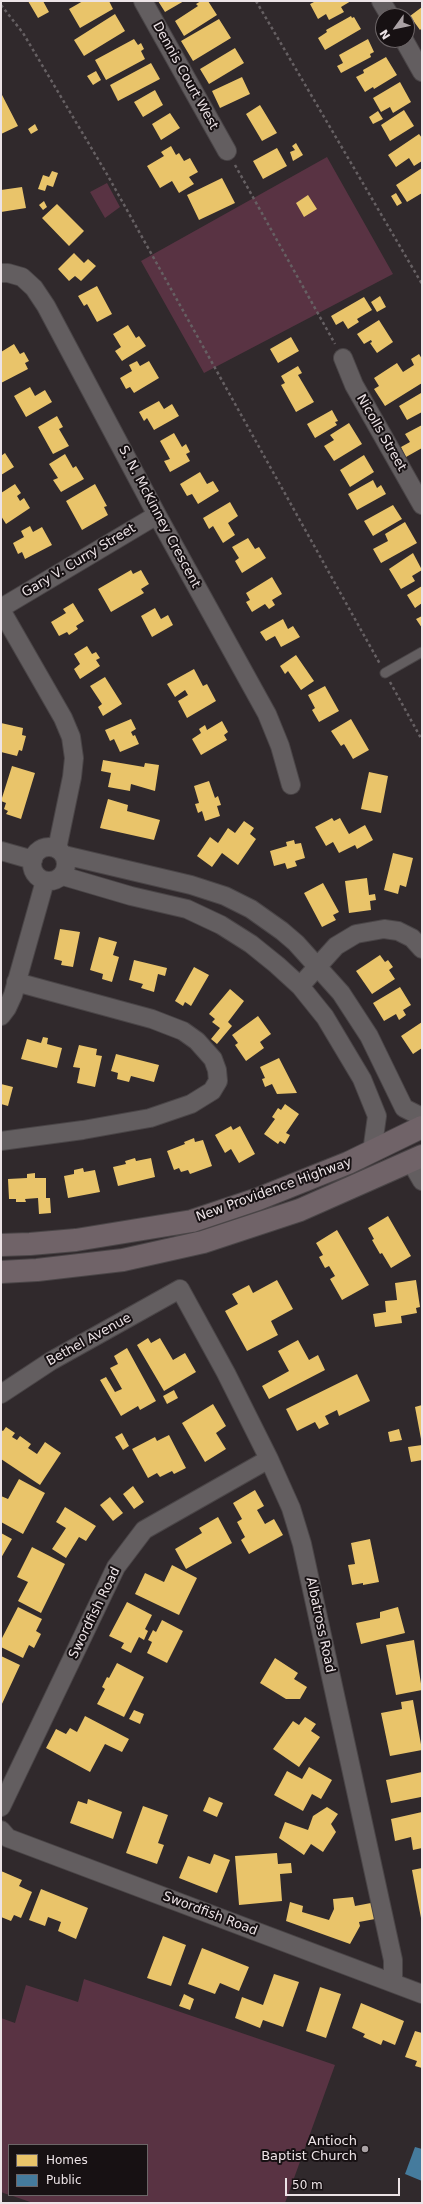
<!DOCTYPE html>
<style>
body{margin:0}
#map{position:relative;width:423px;height:2204px;overflow:hidden;background:#30292c;font-family:"DejaVu Sans",sans-serif}
canvas{display:block}
.frame{position:absolute;inset:0;border:2px solid #ece3e6;pointer-events:none}
.legend{position:absolute;left:8px;top:2144px;width:140px;height:52px;box-sizing:border-box;background:#171113;border:1px solid #6c6567;margin:0;padding:5px 7px;list-style:none;font-size:12px;color:#ece3e6}
.legend li{display:flex;align-items:center;gap:8px;height:20px}
.legend b{width:20px;border:1px solid #6c6567}
.north{position:absolute;left:375px;top:8px;width:40px;height:40px;box-sizing:border-box;background:#171113;border:1px solid #6c6567;border-radius:50%;rotate:237deg;font-size:11px;font-weight:700;line-height:16px;text-align:center;color:#ece3e6}
.north::after{content:'';display:block;margin:auto;width:14px;height:18px;background:#aaa2a5;clip-path:polygon(50% 0,100% 100%,50% 72%,0 100%)}
.scale{position:absolute;left:285px;top:2178px;width:115px;height:18px;box-sizing:border-box;border:2px solid #ece3e6;border-top:0;padding-left:5px;font-size:12px;line-height:14px;white-space:nowrap;color:#ece3e6;-webkit-text-stroke:3px #171113;paint-order:stroke}
</style>
<div id="map">
<canvas width="423" height="2204"></canvas>
<div class="frame"></div>
<ul class="legend">
<li><b style="height:11px;background:#e9c46a"></b>Homes</li>
<li><b style="height:11px;background:#457b9d"></b>Public</li>
</ul>
<div class="north">N</div>
<div class="scale">50 m</div>
</div>
<script>
const context = document.querySelector('canvas').getContext('2d');
context.lineJoin = 'round';
function fillPath(path, color) {
  context.fillStyle = color;
  context.fill(path, 'evenodd');
}
function poly(rows) {
  const path = new Path2D();
  for (const r of rows) {
    if (r.length === 3) {
      path.moveTo(r[0] + r[2], r[1]);
      path.arc(r[0], r[1], r[2], 0, 2 * Math.PI);
      continue;
    }
    path.moveTo(r[0], r[1]);
    for (let i = 2; i < r.length; i += 2) path.lineTo(r[i], r[i + 1]);
  }
  return path;
}
function trace(path, color, width, dash) {
  context.strokeStyle = color;
  context.lineWidth = width;
  context.lineCap = dash ? 'butt' : 'round';
  context.setLineDash(dash || []);
  context.stroke(path);
}
function drawText(font, color, halo, rows, align = 'center') {
  context.font = font + ' "DejaVu Sans",sans-serif';
  context.lineWidth = 4;
  context.setLineDash([]);
  context.textBaseline = 'middle';
  context.strokeStyle = halo;
  context.fillStyle = color;
  for (const [text, x, y, turn = 0] of rows) {
    context.save();
    context.translate(x, y);
    context.rotate((+turn || 0) * Math.PI / 180);
    context.textAlign = isNaN(turn) ? turn : align;
    if (halo) context.strokeText(text, 0, 0);
    context.fillText(text, 0, 0);
    context.restore();
  }
}
fillPath(poly([
 [327,157,393,274,204,373,141,261],
 [107,183,120,207,105,218,90,192],
 [84,1979,335,2065,285,2203,33,2203,10,2195,147,2195,147,2145,9,2145,9,2195,1,2192,1,2018,15,2023,26,1985,78,2002]
]), '#593343');
fillPath(poly([
 [28,1,43,1,49,12,38,18],
 [83,1,109,1,113,9,80,28,69,9],
 [158,1,184,1,165,12],
 [201,1,208,1,217,15,184,36,175,21,198,6,196,4],
 [316,1,351,1,341,7,344,12,329,20,326,14,318,19,310,4],
 [422,7,422,28,420,30,410,16],
 [115,14,125,31,84,56,74,40],
 [351,16,352,18,354,17,361,29,325,50,318,38,327,32,326,30],
 [219,19,231,38,193,61,181,41],
 [134,39,138,45,141,43,144,49,141,51,145,59,106,80,95,60],
 [368,39,374,52,370,54,371,57,341,73,337,66,343,63,339,55],
 [235,48,244,63,209,84,200,69],
 [386,57,397,75,374,89,373,87,365,92,356,77,364,73,363,70],
 [151,63,160,79,118,101,110,85],
 [96,71,101,80,93,85,87,76],
 [242,77,250,94,220,108,212,91],
 [400,82,411,102,393,113,390,107,381,112,373,98],
 [155,90,163,105,143,117,134,102],
 [1,93,18,126,1,134],
 [260,105,277,133,262,141,246,114],
 [404,110,414,126,390,141,381,125],
 [378,111,383,119,373,124,369,117],
 [170,113,180,128,161,140,152,124],
 [35,124,38,130,31,134,28,129],
 [419,134,422,138,422,161,414,166,409,158,396,167,388,155],
 [296,143,303,155,293,161,290,152,295,150,292,146],
 [171,146,176,155,179,153,184,161,190,158,198,172,189,177,194,184,179,193,172,181,160,188,147,166,164,156,161,152],
 [277,148,287,166,263,179,253,161],
 [422,168,422,193,407,202,396,185],
 [52,171,58,173,53,187,47,185,45,191,38,189,43,175,49,177],
 [222,178,235,203,199,220,187,195],
 [22,187,26,208,1,212,1,190],
 [396,193,402,203,397,206,391,196],
 [308,195,317,209,304,217,296,203],
 [44,201,47,207,43,210,39,205],
 [57,204,84,231,69,246,42,218],
 [74,253,84,263,88,259,96,266,81,281,75,276,69,281,58,269],
 [97,286,112,314,97,322,87,304,84,306,78,296],
 [380,296,386,307,377,312,371,302],
 [364,297,372,310,357,319,359,322,348,329,343,321,336,325,331,316],
 [379,320,393,342,377,353,370,343,372,342,371,340,364,344,357,334],
 [128,325,136,338,139,336,146,346,122,361,115,351,121,347,113,334],
 [291,337,299,351,278,363,270,349],
 [14,344,20,354,24,352,29,361,25,363,28,369,1,383,1,352],
 [419,354,422,359,422,383,385,406,374,389,379,386,374,378,397,363,403,372,414,365,411,359],
 [137,361,140,366,149,361,159,378,134,393,130,387,126,389,120,378,132,371,129,365],
 [298,366,302,373,298,375,314,402,296,412,281,385,285,383,281,376],
 [30,387,35,396,45,390,52,402,26,417,14,396],
 [421,393,422,412,407,420,399,406],
 [159,401,164,409,172,404,179,416,154,430,147,418,144,421,139,412],
 [332,410,338,421,335,422,337,425,315,438,307,424],
 [57,416,63,427,59,429,69,446,53,454,38,427],
 [349,423,362,444,334,461,324,446,334,440,330,435],
 [422,425,422,448,406,457,401,447,410,442,405,434],
 [174,433,182,447,186,444,190,452,186,454,190,461,170,472,164,461,170,459,160,441],
 [5,453,14,467,1,475,1,456],
 [65,454,73,468,76,466,84,479,61,492,53,480,58,478,49,464],
 [364,455,374,472,350,487,340,470],
 [200,472,207,484,213,481,219,491,198,504,192,494,187,496,180,484],
 [373,480,377,488,381,485,386,494,357,510,348,494],
 [15,484,21,493,17,496,20,501,24,498,30,508,6,524,1,516,1,493],
 [95,484,107,506,104,507,108,515,82,530,66,501],
 [230,502,238,516,228,523,235,535,223,543,213,526,209,529,203,518],
 [393,505,402,519,373,536,364,521],
 [405,522,417,543,381,563,373,549,388,541,385,534],
 [30,526,33,532,42,527,52,545,25,559,22,552,18,554,13,543,24,537,21,531],
 [248,538,255,549,259,547,266,558,242,573,235,561,239,558,232,547],
 [413,553,422,570,412,576,415,581,401,589,389,569],
 [131,570,133,574,141,570,149,584,141,589,144,593,111,612,98,589],
 [272,577,282,594,272,600,275,605,269,609,265,604,252,612,246,602,250,600,246,593],
 [422,586,422,603,415,608,407,595],
 [73,603,84,621,76,626,78,629,69,635,67,632,59,636,51,622,66,613,63,609],
 [155,608,161,619,168,615,173,625,152,637,141,616],
 [422,616,422,628,416,619],
 [283,619,288,629,293,626,300,637,281,647,275,636,266,641,260,632],
 [87,646,92,654,96,652,100,658,96,660,100,666,80,679,74,669,80,664,74,654],
 [296,655,314,681,301,690,288,671,285,674,280,666],
 [194,669,203,686,207,684,216,701,187,718,178,701,188,695,185,690,175,697,167,684],
 [105,677,122,704,103,716,98,707,102,704,90,686],
 [325,686,339,711,319,722,312,710,315,708,308,695],
 [131,719,136,729,131,732,133,736,135,735,139,744,120,752,114,739,110,741,105,730],
 [351,719,369,750,353,759,344,744,341,746,331,731],
 [222,721,228,732,224,735,227,740,201,755,192,739,201,733,199,729,205,725,207,730],
 [1,723,23,728,22,735,26,736,22,751,19,750,17,756,1,752],
 [103,760,144,767,145,763,159,765,155,791,131,784,130,791,108,787,111,773,101,771],
 [12,766,35,773,21,819,6,814,8,811,4,809,6,803,1,801],
 [369,772,388,776,381,813,361,809],
 [209,781,215,798,218,796,221,805,217,806,220,816,205,821,202,811,198,813,195,804,199,803,194,786],
 [108,799,128,805,127,811,160,820,154,840,100,828],
 [332,818,334,821,340,818,349,834,365,825,373,840,357,849,355,845,339,853,333,842,326,846,315,827],
 [244,821,254,828,250,834,256,839,238,865,222,853,212,867,197,856,210,837,218,843,228,828,235,833],
 [294,840,295,844,301,843,305,858,295,861,297,866,287,869,285,863,274,866,270,851,287,846,286,842],
 [393,853,413,858,406,887,400,885,398,894,384,890],
 [367,878,369,895,375,894,376,900,370,901,371,910,349,913,345,881],
 [323,883,339,912,333,915,336,920,322,927,304,893],
 [60,929,80,932,73,967,61,965,62,961,54,959],
 [99,937,117,942,113,955,119,957,112,982,102,979,103,974,90,970],
 [380,955,385,962,388,960,393,967,389,970,395,979,372,994,356,971],
 [134,960,167,968,165,976,158,974,154,992,141,988,143,984,129,980],
 [194,967,209,975,191,1006,185,1002,183,1006,175,1001],
 [400,987,411,1005,403,1010,406,1015,399,1020,396,1014,384,1021,373,1003],
 [230,989,244,1001,228,1022,232,1026,217,1044,211,1039,220,1028,212,1022,215,1019,209,1014],
 [258,1016,271,1034,260,1042,264,1048,246,1061,235,1045,238,1043,232,1035],
 [422,1022,422,1048,413,1054,401,1036],
 [43,1037,48,1038,47,1044,62,1048,57,1068,21,1059,27,1039,41,1043],
 [79,1045,97,1049,96,1055,102,1056,95,1087,77,1083,80,1068,73,1067],
 [116,1054,159,1065,154,1082,131,1076,129,1082,117,1079,118,1073,111,1071],
 [279,1058,297,1093,277,1094,272,1084,265,1087,262,1079,265,1078,260,1067],
 [1,1084,13,1087,8,1106,1,1104],
 [285,1104,299,1114,286,1133,290,1135,285,1144,280,1141,278,1144,264,1134,275,1119,272,1117,278,1108,281,1110],
 [231,1126,233,1130,240,1126,255,1154,239,1163,231,1149,225,1153,215,1135],
 [194,1138,195,1142,203,1140,212,1166,190,1174,188,1170,181,1172,179,1168,174,1170,167,1151,185,1144,184,1142],
 [135,1158,136,1161,151,1158,155,1177,118,1186,113,1167,126,1164,125,1161],
 [83,1168,84,1172,95,1170,100,1192,68,1198,64,1176,74,1174,74,1170],
 [35,1173,35,1178,46,1178,46,1198,50,1198,51,1213,39,1214,38,1198,25,1199,26,1202,16,1202,16,1199,9,1199,8,1179,27,1178,27,1174],
 [388,1216,411,1256,391,1268,382,1253,380,1254,372,1240,374,1239,368,1228],
 [337,1230,369,1285,342,1300,330,1279,335,1276,329,1266,325,1268,319,1257,323,1255,316,1243],
 [277,1280,293,1309,271,1321,278,1335,247,1351,225,1311,238,1304,232,1294,249,1285,253,1293],
 [416,1280,420,1307,416,1308,417,1313,401,1316,402,1323,375,1327,373,1314,386,1312,385,1301,397,1300,395,1283],
 [148,1338,151,1343,160,1338,173,1360,185,1353,196,1372,164,1391,137,1345],
 [298,1340,309,1360,318,1355,325,1370,269,1399,262,1386,289,1371,278,1351],
 [127,1348,156,1401,140,1410,138,1406,121,1416,100,1380,106,1377,115,1392,122,1389,110,1368,118,1364,114,1356],
 [357,1374,370,1401,339,1416,337,1410,325,1416,329,1424,319,1429,315,1422,297,1431,286,1409],
 [174,1390,178,1398,167,1404,163,1396],
 [213,1404,226,1426,216,1433,226,1449,205,1462,182,1423],
 [422,1405,422,1439,421,1439,415,1407],
 [6,1427,15,1433,12,1437,17,1440,20,1436,31,1444,28,1448,37,1454,45,1442,61,1453,40,1485,1,1459,1,1430,3,1431],
 [399,1429,402,1440,390,1442,388,1432],
 [122,1433,129,1446,123,1450,115,1437],
 [169,1435,186,1468,174,1474,172,1471,160,1477,157,1473,148,1478,132,1449,155,1437,157,1441],
 [422,1445,422,1460,411,1462,408,1447],
 [19,1479,45,1493,23,1534,1,1522,1,1496,8,1499],
 [133,1486,144,1502,134,1509,123,1494],
 [255,1490,264,1506,257,1510,265,1524,274,1519,283,1535,249,1554,241,1540,245,1537,237,1522,242,1519,233,1503],
 [110,1497,123,1513,113,1521,100,1505],
 [65,1507,96,1526,86,1541,79,1537,66,1558,52,1549,66,1528,56,1522],
 [218,1517,232,1543,186,1569,175,1549,202,1533,199,1528],
 [1,1533,12,1539,1,1558],
 [370,1539,379,1582,363,1585,363,1583,352,1585,348,1565,355,1564,351,1543],
 [32,1547,65,1564,41,1613,18,1601,28,1582,17,1577],
 [172,1565,197,1578,179,1615,135,1594,145,1573,164,1582],
 [127,1602,152,1615,145,1629,148,1631,144,1640,139,1637,131,1653,121,1648,124,1643,109,1636],
 [18,1607,42,1619,36,1631,41,1634,34,1648,29,1645,23,1658,1,1647,1,1640],
 [398,1607,405,1633,361,1644,356,1623,380,1618,380,1612],
 [162,1620,183,1631,167,1663,147,1653,152,1642,148,1640,153,1630,156,1632],
 [414,1640,422,1690,396,1695,386,1645],
 [1,1656,20,1665,1,1706],
 [275,1658,298,1673,294,1679,307,1687,300,1699,286,1699,260,1683],
 [117,1663,144,1677,124,1717,97,1704,105,1689,102,1687,107,1677,109,1678],
 [413,1700,422,1750,390,1756,381,1713,402,1709,401,1702],
 [134,1710,144,1714,140,1724,129,1719],
 [85,1716,129,1739,122,1752,105,1744,90,1772,46,1748,56,1729,66,1734,70,1728,77,1732],
 [305,1717,316,1724,311,1731,320,1737,299,1767,273,1749,293,1721,299,1725],
 [309,1767,332,1780,321,1799,312,1794,303,1811,274,1795,287,1771,302,1779],
 [422,1772,422,1799,421,1797,391,1803,386,1780],
 [209,1797,223,1803,217,1817,203,1811],
 [88,1799,122,1812,113,1839,70,1823,78,1801,87,1804],
 [143,1806,168,1815,158,1843,164,1845,157,1864,126,1853],
 [327,1807,338,1814,331,1824,336,1832,323,1852,311,1844,304,1855,279,1838,285,1822,308,1830,313,1816],
 [422,1812,422,1848,413,1850,411,1837,395,1841,391,1819],
 [277,1853,278,1864,291,1863,292,1873,280,1874,282,1901,239,1905,235,1856],
 [214,1854,230,1860,217,1893,179,1878,188,1856,210,1864],
 [422,1868,422,1918,421,1918,412,1870],
 [1,1871,22,1880,19,1886,32,1892,21,1918,14,1915,11,1921,1,1917],
 [41,1889,88,1908,76,1939,58,1931,61,1922,48,1917,45,1926,29,1920],
 [353,1897,355,1906,371,1903,375,1919,359,1922,360,1926,350,1944,286,1921,290,1902,303,1906,302,1912,329,1920,334,1909,333,1899],
 [163,1936,186,1945,171,1986,147,1978],
 [202,1948,249,1967,239,1991,220,1983,215,1994,188,1984],
 [274,1974,299,1982,283,2027,263,2020,260,2028,235,2018,242,1997,263,2005],
 [320,1987,341,1994,326,2038,306,2031],
 [184,1994,194,1999,190,2010,179,2006],
 [361,2003,404,2021,395,2045,383,2040,381,2045,363,2037,365,2034,352,2028],
 [415,2031,422,2033,422,2068,415,2066,417,2061,405,2057]
]), '#e9c46a');
fillPath(poly([
 [415,2147,422,2149,422,2181,405,2174]
]), '#457b9d');
const lane = poly([
 [385,673,422,652]
]);
const street = poly([
 [143,1,227,151],
 [381,1,390,16],
 [404,40,422,72],
 [1,273,8,273,22,277,34,288,46,306,157,515,267,714,280,746,291,785],
 [343,358,354,385,422,505],
 [1,608,157,515],
 [1,610,63,718,71,737,74,758,72,777,57,849],
 [49,864,17],
 [1,851,33,860],
 [64,855,191,885,225,896,251,909,282,931,296,943,341,993,369,1036,404,1108,422,1117],
 [63,876,131,896,187,909,221,925,251,944,277,965,300,986,325,1017,362,1079,377,1116,372,1152],
 [300,986,336,946,356,934,384,929,398,931,412,938,422,949],
 [1,1016,7,1008,13,995,45,881],
 [1,1141,83,1130,150,1118,191,1104,212,1091,218,1081,217,1070,213,1059,197,1041,183,1031,152,1019,16,982],
 [411,1162,422,1181],
 [1,1394,51,1361,180,1289,226,1373,269,1459,291,1508,302,1544,393,1960,393,1983],
 [1,1807,116,1567,144,1530,269,1459],
 [1,1830,8,1838,422,1994]
]);
const highway = poly([
 [1,1245,30,1244,76,1240,192,1221,258,1199,348,1163,422,1127],
 [1,1272,37,1270,123,1260,203,1242,300,1210,422,1156]
]);
trace(lane, '#4a4547', 11);
trace(street, '#4a4547', 20);
trace(highway, '#4a4547', 24);
trace(poly([
 [256,1,422,284],
 [1,5,23,33,108,176,380,664],
 [235,165,335,344],
 [390,682,422,740]
]), '#666063', 2.5, [3, 3]);
trace(lane, '#635e60', 9);
trace(street, '#635e60', 18);
trace(highway, '#706368', 22);
for (const [x, y, r, color] of [
 [365,2149,4,"#aaa2a5"]
]) {
  const dot = new Path2D();
  dot.arc(x, y, r, 0, 2 * Math.PI);
  context.fillStyle = color;
  context.fill(dot);
  trace(dot, '#171113', 1.5);
}
drawText('13px', '#ece3e6', '#171113', [
 ["Dennis Court West",185,76,61],
 ["Nicolls Street",381,433,60],
 ["S. N. McKinney Crescent",159,517,62],
 ["Gary V. Curry Street",79,561,-31],
 ["New Providence Highway",274,1190,-20],
 ["Bethel Avenue",89,1340,-29],
 ["Swordfish Road",95,1613,-64],
 ["Albatross Road",320,1625,78],
 ["Swordfish Road",210,1914,21]
]);
drawText('13px', '#ece3e6', '#171113', [
 ["Antioch",357,2142],
 ["Baptist Church",357,2157]
], 'right');
</script>
